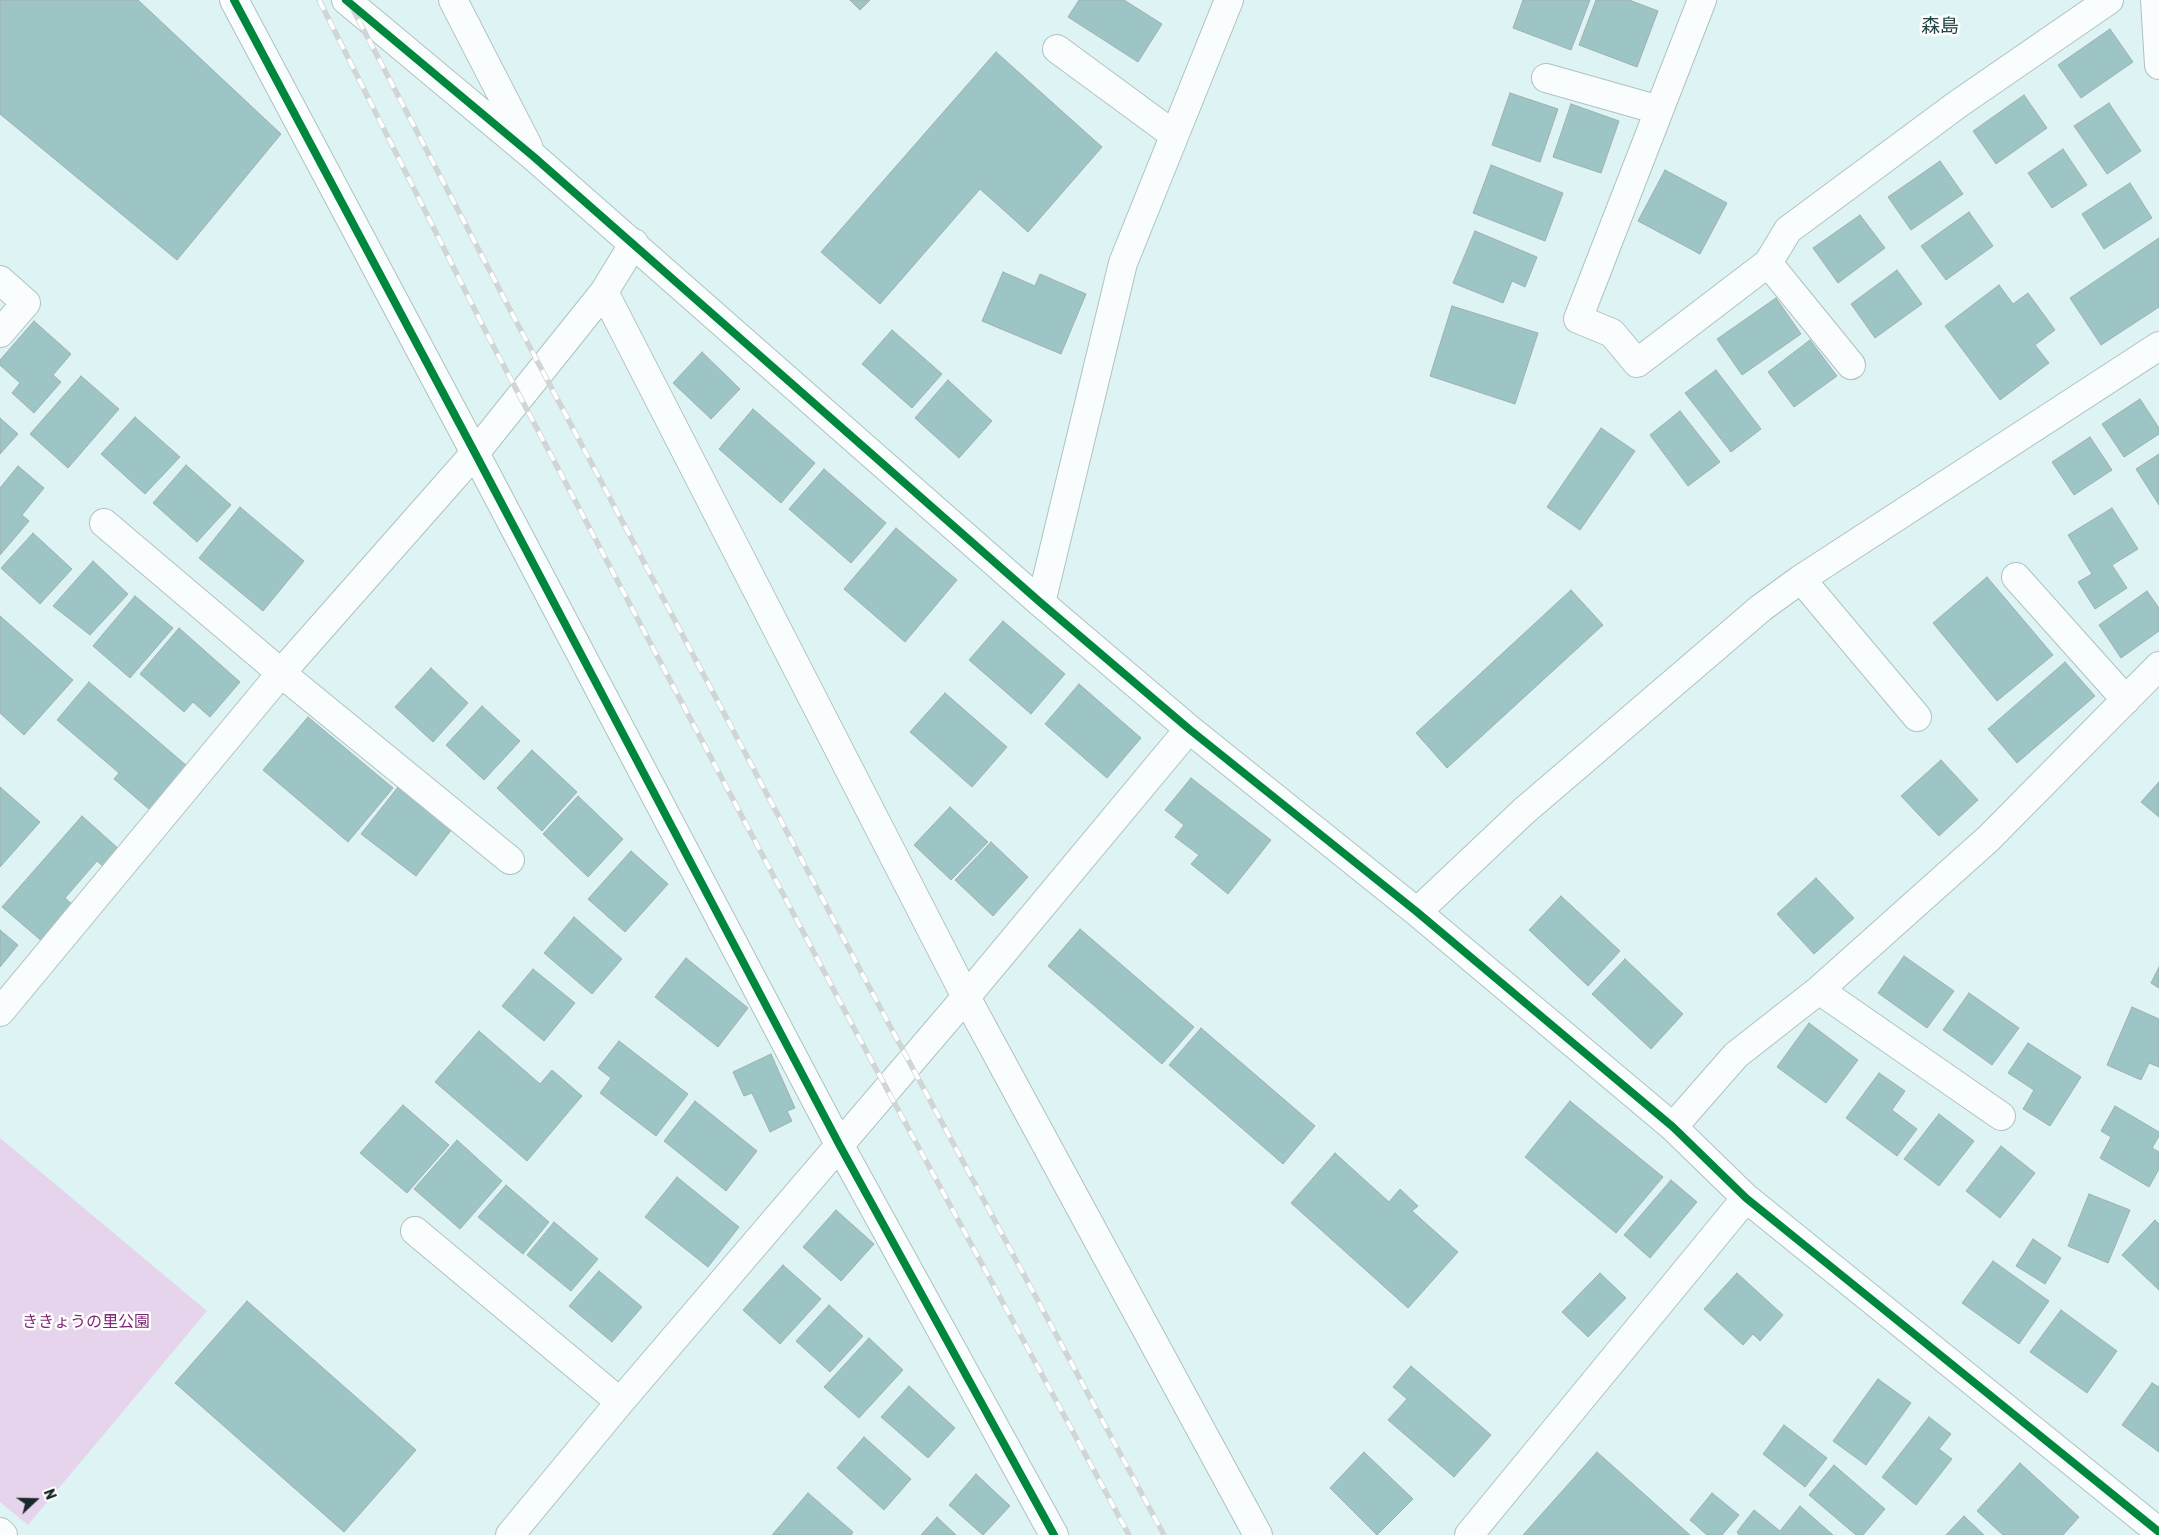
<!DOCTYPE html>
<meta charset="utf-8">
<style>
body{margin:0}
#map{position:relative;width:2159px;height:1535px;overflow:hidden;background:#def4f4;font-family:Rubik,sans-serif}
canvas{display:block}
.north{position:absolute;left:10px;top:1475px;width:50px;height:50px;-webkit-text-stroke:4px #fff;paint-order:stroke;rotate:69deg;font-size:14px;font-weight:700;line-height:20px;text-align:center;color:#1b292a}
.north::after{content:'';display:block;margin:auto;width:18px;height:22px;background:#1b292a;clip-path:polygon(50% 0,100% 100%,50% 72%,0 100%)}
</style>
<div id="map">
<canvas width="2159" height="1535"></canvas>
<div class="north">N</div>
</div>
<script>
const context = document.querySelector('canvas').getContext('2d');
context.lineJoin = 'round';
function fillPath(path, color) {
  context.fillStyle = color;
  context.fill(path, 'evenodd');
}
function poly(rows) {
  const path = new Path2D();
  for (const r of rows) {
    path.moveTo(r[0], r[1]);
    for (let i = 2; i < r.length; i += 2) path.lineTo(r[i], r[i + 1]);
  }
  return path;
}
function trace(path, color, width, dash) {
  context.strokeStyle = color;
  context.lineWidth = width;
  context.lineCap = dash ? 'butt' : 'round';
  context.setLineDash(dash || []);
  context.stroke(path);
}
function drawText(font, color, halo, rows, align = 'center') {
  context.font = font + ' Rubik,"Noto Sans JP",sans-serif';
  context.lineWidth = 5;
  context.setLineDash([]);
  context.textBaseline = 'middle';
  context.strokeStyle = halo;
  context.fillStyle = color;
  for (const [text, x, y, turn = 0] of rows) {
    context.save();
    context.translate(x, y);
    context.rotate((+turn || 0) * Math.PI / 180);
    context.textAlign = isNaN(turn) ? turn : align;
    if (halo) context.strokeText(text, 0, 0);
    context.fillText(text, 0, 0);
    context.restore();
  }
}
fillPath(poly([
 [0,1138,207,1311,28,1525,0,1502]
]), '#e6d4ec');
const building = poly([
 [0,0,138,0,281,134,177,260,0,114,0,0],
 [850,0,870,0,860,10,850,0],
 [1079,0,1124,0,1162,24,1138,62,1068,17,1079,0],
 [1523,0,1590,0,1571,50,1513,28,1523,0],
 [1596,0,1629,0,1658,11,1637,67,1579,45,1596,0],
 [2110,29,2133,62,2081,98,2058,65,2110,29],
 [996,52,1102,147,1028,232,980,189,880,304,821,252,996,52],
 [1510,93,1558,109,1540,162,1492,145,1510,93],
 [2024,95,2047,128,1996,164,1973,131,2024,95],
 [2109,103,2141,151,2107,174,2074,126,2109,103],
 [1571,104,1619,121,1601,173,1553,157,1571,104],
 [2063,149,2087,185,2052,208,2028,173,2063,149],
 [1940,161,1963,194,1911,230,1888,197,1940,161],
 [1491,165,1563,193,1545,241,1473,213,1491,165],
 [1665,170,1727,203,1700,254,1638,221,1665,170],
 [2130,183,2152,218,2104,249,2082,214,2130,183],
 [1969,212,1993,246,1946,280,1921,246,1969,212],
 [1860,215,1885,248,1838,283,1813,248,1860,215],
 [1475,231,1537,257,1525,287,1512,281,1503,303,1453,283,1475,231],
 [2159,238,2159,307,2101,345,2070,298,2159,238],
 [1897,270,1922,304,1875,338,1851,304,1897,270],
 [1003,272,1035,286,1040,274,1086,294,1061,354,982,321,1003,272],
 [1999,285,2013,304,2028,293,2055,330,2035,345,2049,363,2000,400,1945,326,1999,285],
 [1776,298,1801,334,1742,375,1717,339,1776,298],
 [1452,306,1538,333,1515,404,1430,376,1452,306],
 [34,321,71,354,53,375,61,382,34,413,12,393,20,383,0,365,0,360,34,321],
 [892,330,942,374,912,408,862,364,892,330],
 [1810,340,1837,376,1794,407,1768,372,1810,340],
 [702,352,740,389,711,419,673,383,702,352],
 [1716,370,1761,429,1731,452,1685,393,1716,370],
 [81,376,119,409,68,468,30,434,81,376],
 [948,380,992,421,959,458,915,418,948,380],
 [2140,399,2159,428,2159,434,2124,457,2102,424,2140,399],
 [753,409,815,463,781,503,719,449,753,409],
 [1680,411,1720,462,1688,486,1650,435,1680,411],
 [135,417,180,457,145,494,101,454,135,417],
 [0,418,18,434,0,454,0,418],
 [1601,428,1635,451,1580,530,1547,507,1601,428],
 [2090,437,2112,470,2074,495,2052,462,2090,437],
 [2159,454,2159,505,2136,469,2159,454],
 [186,465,231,505,197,542,153,503,186,465],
 [18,466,44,488,22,515,29,521,0,555,0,488,18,466],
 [824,469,886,523,851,563,789,509,824,469],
 [240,507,304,561,263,611,199,558,240,507],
 [2112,508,2138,549,2112,565,2127,588,2095,609,2078,582,2092,574,2068,535,2112,508],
 [896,528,957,580,905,642,844,589,896,528],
 [33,533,72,569,40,604,1,568,33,533],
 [93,561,128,594,90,635,53,606,93,561],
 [1987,577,2053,655,1997,701,1933,623,1987,577],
 [1571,590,1603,625,1447,768,1416,733,1571,590],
 [2147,591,2159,608,2159,631,2121,658,2099,625,2147,591],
 [135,596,173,628,130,678,93,646,135,596],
 [0,616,73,680,24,735,0,713,0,616],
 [1003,621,1065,674,1031,714,969,660,1003,621],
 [179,628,240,682,210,717,193,702,184,712,140,674,179,628],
 [2065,662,2095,696,2017,763,1988,729,2065,662],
 [431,668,468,703,433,742,395,707,431,668],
 [89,682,187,766,150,810,114,779,119,773,57,720,89,682],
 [1079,684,1141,738,1107,778,1045,724,1079,684],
 [945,693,1007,747,972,787,910,732,945,693],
 [482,706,520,741,484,780,446,745,482,706],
 [308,717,393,788,348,842,263,770,308,717],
 [532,750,577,792,542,831,497,788,532,750],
 [1941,760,1978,800,1939,836,1901,796,1941,760],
 [1191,778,1271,840,1228,894,1191,864,1199,855,1175,837,1184,825,1165,810,1191,778],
 [2159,782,2159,817,2141,802,2159,782],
 [0,787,40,822,0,867,0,787],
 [398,787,452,829,416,876,361,834,398,787],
 [578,796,623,839,588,877,543,834,578,796],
 [950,807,988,842,951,880,914,845,950,807],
 [82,816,120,850,105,868,97,861,65,898,74,906,43,942,2,907,82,816],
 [991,842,1028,877,993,916,955,880,991,842],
 [631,851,668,884,625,932,588,899,631,851],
 [1816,878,1854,918,1814,954,1777,914,1816,878],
 [1561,896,1620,951,1588,986,1529,930,1561,896],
 [574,917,622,959,592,994,544,953,574,917],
 [1080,929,1194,1027,1162,1064,1048,966,1080,929],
 [0,930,18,945,0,967,0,930],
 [1904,956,1954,991,1927,1028,1878,993,1904,956],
 [686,958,748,1008,718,1047,655,997,686,958],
 [1625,959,1683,1014,1651,1049,1592,994,1625,959],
 [2159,967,2159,988,2151,983,2159,967],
 [533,969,575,1003,544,1041,502,1006,533,969],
 [1969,993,2019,1028,1992,1065,1943,1030,1969,993],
 [2132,1007,2159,1019,2159,1067,2149,1063,2141,1080,2107,1065,2132,1007],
 [1809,1023,1858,1060,1826,1103,1777,1067,1809,1023],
 [1201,1028,1315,1126,1283,1164,1169,1065,1201,1028],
 [479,1031,540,1084,552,1070,582,1096,527,1161,435,1082,479,1031],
 [619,1041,688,1094,656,1136,600,1093,611,1078,598,1068,619,1041],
 [2028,1043,2081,1077,2050,1126,2023,1109,2034,1090,2008,1073,2028,1043],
 [771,1054,795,1108,787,1111,792,1121,770,1132,752,1093,744,1096,733,1072,771,1054],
 [1879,1073,1905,1091,1892,1110,1917,1129,1897,1156,1846,1118,1879,1073],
 [695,1101,757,1151,726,1191,664,1141,695,1101],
 [1570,1101,1663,1177,1616,1233,1525,1157,1570,1101],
 [403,1105,449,1145,407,1193,360,1153,403,1105],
 [2115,1106,2159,1132,2159,1136,2152,1148,2159,1152,2159,1169,2149,1187,2100,1158,2111,1137,2101,1131,2115,1106],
 [1939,1114,1974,1141,1939,1186,1904,1159,1939,1114],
 [457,1140,502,1181,460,1229,414,1189,457,1140],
 [2001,1146,2035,1173,2000,1218,1966,1191,2001,1146],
 [1335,1153,1389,1202,1400,1189,1418,1206,1412,1211,1458,1252,1408,1308,1291,1203,1335,1153],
 [677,1177,739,1227,708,1267,645,1217,677,1177],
 [1671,1180,1697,1202,1650,1258,1624,1235,1671,1180],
 [506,1185,549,1222,523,1254,478,1217,506,1185],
 [2089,1194,2130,1210,2108,1263,2068,1246,2089,1194],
 [836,1210,874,1244,841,1281,803,1247,836,1210],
 [2155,1220,2159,1224,2159,1290,2122,1255,2155,1220],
 [554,1222,598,1259,571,1291,527,1255,554,1222],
 [2033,1239,2061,1258,2045,1284,2016,1266,2033,1239],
 [1993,1261,2049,1301,2019,1344,1962,1303,1993,1261],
 [783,1265,821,1299,780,1344,743,1310,783,1265],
 [599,1271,642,1307,612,1342,569,1306,599,1271],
 [1600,1273,1626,1298,1588,1337,1562,1312,1600,1273],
 [1737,1273,1783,1315,1760,1341,1753,1334,1743,1345,1704,1309,1737,1273],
 [247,1301,416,1450,344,1532,175,1383,247,1301],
 [829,1305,863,1336,830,1372,796,1341,829,1305],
 [2061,1310,2117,1351,2087,1393,2030,1352,2061,1310],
 [869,1338,903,1370,859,1418,824,1387,869,1338],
 [1411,1366,1491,1435,1454,1477,1388,1420,1407,1399,1393,1387,1411,1366],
 [1878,1379,1911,1403,1866,1465,1833,1441,1878,1379],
 [2152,1383,2159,1387,2159,1452,2122,1425,2152,1383],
 [909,1386,955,1428,928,1458,881,1417,909,1386],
 [1929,1417,1951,1434,1939,1449,1952,1459,1916,1505,1882,1477,1929,1417],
 [1784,1425,1827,1458,1805,1487,1763,1454,1784,1425],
 [864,1437,911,1479,884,1510,837,1468,864,1437],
 [1364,1452,1413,1499,1377,1535,1330,1488,1364,1452],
 [1597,1452,1690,1535,1523,1535,1597,1452],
 [2020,1463,2079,1517,2063,1535,2003,1535,1977,1511,2020,1463],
 [1834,1465,1885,1509,1863,1535,1856,1535,1809,1495,1834,1465],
 [976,1474,1010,1506,983,1535,949,1505,976,1474],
 [808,1493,853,1532,851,1535,772,1535,808,1493],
 [1712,1493,1739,1515,1722,1535,1707,1535,1690,1520,1712,1493],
 [1800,1506,1833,1535,1739,1535,1737,1532,1754,1510,1780,1531,1800,1506],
 [1964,1516,1984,1535,1946,1535,1964,1516],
 [937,1517,956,1535,921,1535,937,1517]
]);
fillPath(building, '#9dc5c6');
trace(building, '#9fb0b0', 1);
const minor = poly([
 [234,0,475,453,840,1146,1054,1535],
 [346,0,534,157,1041,603,1189,729,1417,912,1673,1127,1746,1198,2159,1532],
 [453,0,528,146],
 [1702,0,1578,319,1612,333,1637,363,1768,263,1788,230,1958,104,2109,0],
 [2155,0,2159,65],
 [1057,49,1174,135],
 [1546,78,1659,110],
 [634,243,604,292,966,997,1258,1535],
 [1768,263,1851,365],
 [0,280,26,303,0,333],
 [104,523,281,673,510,860],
 [2016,577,2126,700],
 [1801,579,1917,717],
 [1041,603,1123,263,1229,0],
 [1417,912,1524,811,1761,608,1801,579,2159,346],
 [1819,990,2001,1116],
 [0,1012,281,673,475,453,604,292],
 [1673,1127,1736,1055,1819,990,1988,839,2159,666],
 [415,1231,620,1402],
 [0,1532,3,1535],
 [510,1535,620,1402,966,997,1189,729],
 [1469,1535,1746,1198]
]);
trace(minor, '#b0c1c1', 30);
trace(minor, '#fafdfd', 28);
const rail = poly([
 [319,0,488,336,856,1032,1129,1535],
 [348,0,516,321,883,1013,1164,1535]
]);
trace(rail, '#d0d5d5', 5.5);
trace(rail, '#fff', 4, [11]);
trace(poly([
 [234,0,475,453,840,1146,1054,1535],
 [346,0,534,157,1041,603,1189,729,1417,912,1673,1127,1746,1198,2159,1532]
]), '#00873e', 8);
drawText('16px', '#7f2777', '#fff', [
 ["ききょうの里公園",86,1322]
]);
drawText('19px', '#254646', '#fff', [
 ["森島",1940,27]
]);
</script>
